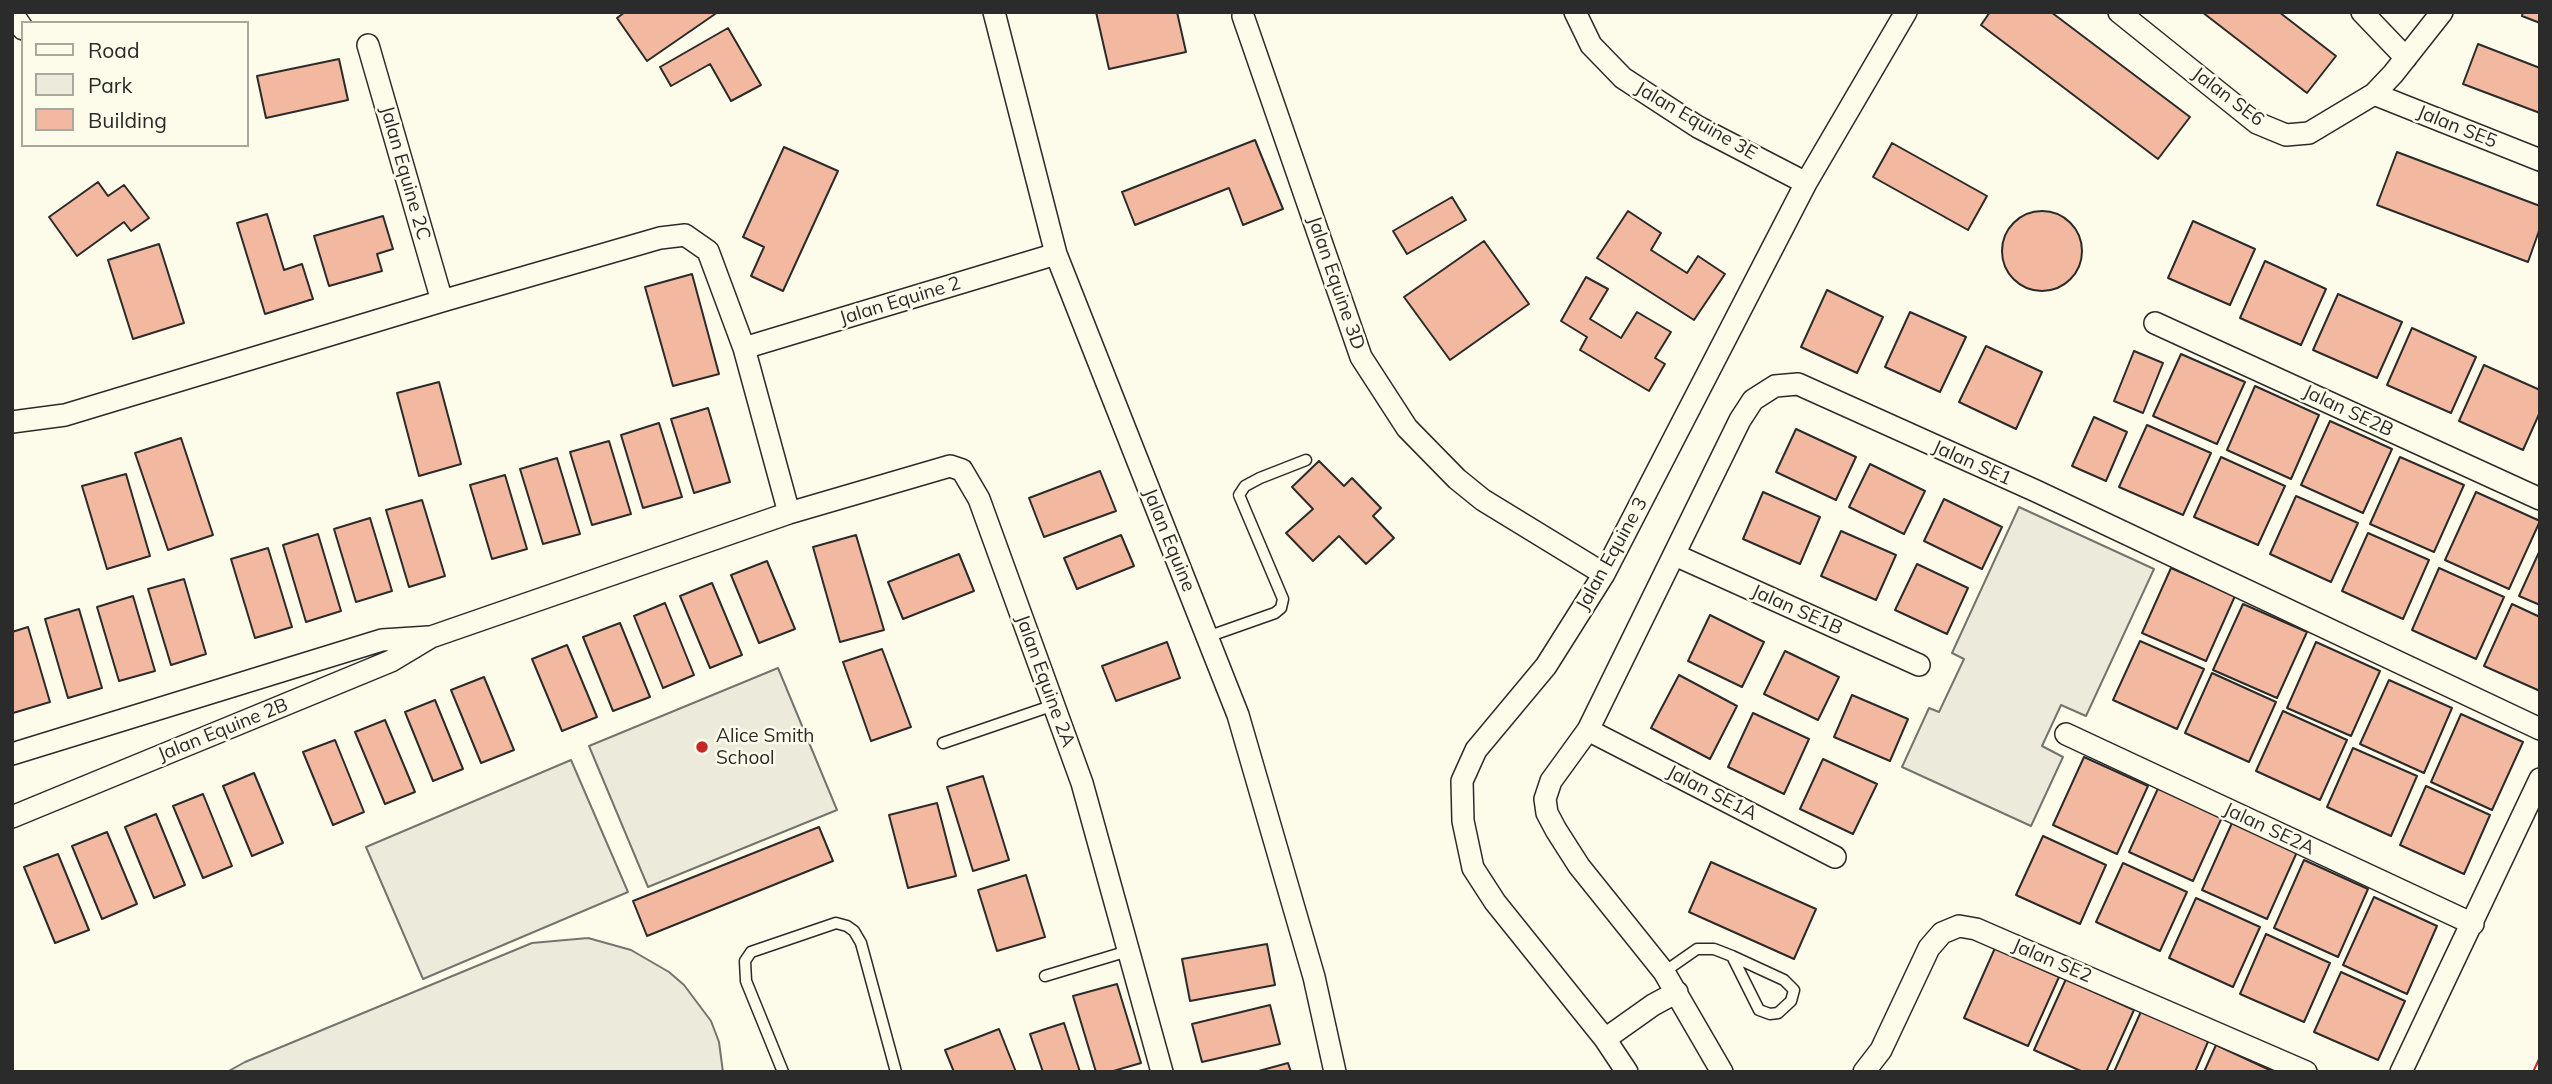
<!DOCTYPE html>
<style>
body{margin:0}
#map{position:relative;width:2552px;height:1084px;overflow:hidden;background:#fdfbea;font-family:Mulish,sans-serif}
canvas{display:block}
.frame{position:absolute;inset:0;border:14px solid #2b2b2b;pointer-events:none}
.legend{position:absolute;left:21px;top:21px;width:228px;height:126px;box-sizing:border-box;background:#fdfbea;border:2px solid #a9a89e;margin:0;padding:9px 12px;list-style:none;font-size:21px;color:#2b2b2b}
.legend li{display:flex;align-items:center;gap:14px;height:35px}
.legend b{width:35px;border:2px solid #a9a89e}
</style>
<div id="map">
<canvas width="2552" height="1084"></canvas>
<div class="frame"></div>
<ul class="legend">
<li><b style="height:9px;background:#fdfbea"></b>Road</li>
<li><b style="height:19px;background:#ecebdb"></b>Park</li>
<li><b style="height:19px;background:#f2b8a0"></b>Building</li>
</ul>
</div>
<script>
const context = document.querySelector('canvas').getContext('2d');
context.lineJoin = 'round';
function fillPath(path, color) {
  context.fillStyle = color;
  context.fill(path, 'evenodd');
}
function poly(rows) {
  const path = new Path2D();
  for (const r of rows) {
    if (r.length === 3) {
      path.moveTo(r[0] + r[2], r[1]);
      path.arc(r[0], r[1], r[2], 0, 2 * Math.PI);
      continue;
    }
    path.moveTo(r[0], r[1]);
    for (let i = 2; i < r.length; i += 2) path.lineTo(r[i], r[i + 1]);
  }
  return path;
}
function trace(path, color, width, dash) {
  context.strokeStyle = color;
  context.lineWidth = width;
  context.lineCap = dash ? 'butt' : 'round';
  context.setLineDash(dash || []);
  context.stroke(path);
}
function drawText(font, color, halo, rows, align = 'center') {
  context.font = font + ' Mulish,sans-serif';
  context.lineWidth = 5;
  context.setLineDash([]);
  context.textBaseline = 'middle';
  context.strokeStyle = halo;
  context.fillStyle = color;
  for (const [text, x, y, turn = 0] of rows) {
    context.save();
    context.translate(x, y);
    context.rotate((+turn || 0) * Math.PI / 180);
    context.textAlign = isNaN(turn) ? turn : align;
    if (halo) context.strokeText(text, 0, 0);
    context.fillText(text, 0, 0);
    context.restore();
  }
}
const green = poly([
 [2019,507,2154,569,2086,716,2061,705,2042,746,2063,757,2031,826,1902,767,1929,708,1939,712,1964,659,1952,653,2019,507],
 [778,668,837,810,648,887,589,746,778,668],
 [571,760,628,892,423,979,366,847,571,760],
 [588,938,631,950,669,972,684,985,711,1021,719,1042,723,1072,227,1072,245,1062,532,943,588,938]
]);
fillPath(green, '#ecebdb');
trace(green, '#74746e', 2);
const building = poly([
 [625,12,718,12,647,61,617,18,625,12],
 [1096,12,1177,12,1186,52,1109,69,1096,12],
 [1990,12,2051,12,2190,117,2158,159,1981,25,1990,12],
 [2202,12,2279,12,2336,56,2307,93,2202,12],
 [2523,12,2540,12,2540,23,2522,16,2523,12],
 [728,28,761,85,731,101,710,64,671,86,660,67,728,28],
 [2478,44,2540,68,2540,113,2463,84,2478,44],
 [339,59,348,100,266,118,257,76,339,59],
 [1255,140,1283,209,1243,225,1229,188,1135,225,1122,192,1255,140],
 [1892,143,1987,196,1968,230,1873,177,1892,143],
 [784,147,838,171,783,291,751,276,764,247,743,237,784,147],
 [2397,152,2540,206,2540,228,2528,262,2377,205,2397,152],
 [98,182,108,196,124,185,149,218,131,231,124,222,77,256,49,217,98,182],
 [1452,197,1466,220,1407,254,1393,231,1452,197],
 [2042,251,40],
 [1628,211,1661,233,1651,250,1687,273,1698,256,1725,274,1694,320,1597,258,1628,211],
 [267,214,284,270,302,264,313,299,265,314,237,223,267,214],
 [383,216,393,249,377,254,382,271,329,286,314,236,383,216],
 [2193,221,2255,249,2230,305,2168,278,2193,221],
 [1484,241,1529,304,1450,360,1404,297,1484,241],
 [159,244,184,323,133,339,108,260,159,244],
 [2265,261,2326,289,2301,345,2240,318,2265,261],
 [692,274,719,374,673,386,645,287,692,274],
 [1586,277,1608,289,1590,319,1621,338,1637,312,1671,332,1655,358,1665,364,1649,391,1580,350,1587,337,1561,321,1586,277],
 [1827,290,1883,317,1857,373,1801,347,1827,290],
 [2338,294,2402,322,2377,378,2313,350,2338,294],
 [1910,312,1966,337,1940,392,1885,367,1910,312],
 [2412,328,2476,357,2451,413,2387,385,2412,328],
 [1986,346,2042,372,2016,429,1959,402,1986,346],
 [2134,351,2163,363,2143,413,2114,401,2134,351],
 [2181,354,2245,382,2217,444,2153,416,2181,354],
 [2484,365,2540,390,2540,412,2523,450,2459,421,2484,365],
 [439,382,461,464,419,476,397,393,439,382],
 [2255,386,2319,415,2291,479,2227,450,2255,386],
 [708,408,730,482,694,493,671,419,708,408],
 [2094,417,2127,432,2106,481,2072,466,2094,417],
 [2330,421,2392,449,2363,513,2301,485,2330,421],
 [659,423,682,497,643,508,621,435,659,423],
 [2147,425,2211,453,2183,515,2119,487,2147,425],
 [1796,429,1856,457,1836,500,1776,472,1796,429],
 [181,438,213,535,168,550,135,453,181,438],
 [609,441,631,514,592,525,570,452,609,441],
 [2221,457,2285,486,2258,545,2194,517,2221,457],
 [2400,457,2464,485,2434,552,2370,524,2400,457],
 [557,458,580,534,543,544,520,469,557,458],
 [1319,461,1344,486,1352,478,1381,508,1373,516,1394,538,1366,564,1339,536,1313,561,1286,533,1313,509,1292,487,1319,461],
 [1870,464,1925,491,1904,534,1849,507,1870,464],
 [1100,471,1116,511,1044,537,1029,498,1100,471],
 [126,474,150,556,107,569,82,486,126,474],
 [505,475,527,549,492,559,470,485,505,475],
 [1763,492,1820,517,1800,564,1743,539,1763,492],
 [2476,492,2540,521,2509,589,2445,560,2476,492],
 [2296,496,2358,523,2331,582,2270,554,2296,496],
 [1944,499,2002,527,1982,569,1924,541,1944,499],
 [422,500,445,576,409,587,386,510,422,500],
 [370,518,392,591,356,602,334,529,370,518],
 [1841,531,1896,555,1876,600,1821,576,1841,531],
 [2368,533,2429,560,2403,619,2342,591,2368,533],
 [318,534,341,611,306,622,283,545,318,534],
 [856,535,884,630,840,642,813,547,856,535],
 [1121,535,1134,566,1077,589,1064,558,1121,535],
 [268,548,292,627,255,638,231,559,268,548],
 [2540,550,2540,605,2519,596,2540,550],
 [959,554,974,591,903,619,888,582,959,554],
 [767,561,795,629,759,643,731,575,767,561],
 [1917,564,1968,588,1947,634,1895,610,1917,564],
 [2171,568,2235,596,2206,661,2142,633,2171,568],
 [2439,568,2504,597,2476,659,2412,630,2439,568],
 [184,579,206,654,171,665,148,589,184,579],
 [712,583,742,655,710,668,680,596,712,583],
 [133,596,155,671,119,681,97,607,133,596],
 [665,603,694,675,663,688,634,616,665,603],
 [2243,604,2307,632,2277,698,2213,670,2243,604],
 [2512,604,2540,617,2540,691,2484,666,2512,604],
 [79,609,102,688,68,698,45,619,79,609],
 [1710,615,1764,642,1742,687,1688,661,1710,615],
 [620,623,650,697,613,711,583,637,620,623],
 [28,627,50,702,13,713,12,632,28,627],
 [2140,641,2204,669,2177,729,2113,700,2140,641],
 [1167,642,1180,678,1116,701,1102,666,1167,642],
 [2316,642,2380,671,2351,736,2287,708,2316,642],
 [567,645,597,717,562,731,532,659,567,645],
 [882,649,911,727,871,741,843,662,882,649],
 [1785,651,1839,677,1818,720,1764,694,1785,651],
 [2212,673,2276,702,2249,762,2185,733,2212,673],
 [1679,675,1737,706,1710,759,1651,728,1679,675],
 [484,677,514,750,481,763,451,690,484,677],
 [2389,680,2452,708,2424,773,2360,744,2389,680],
 [1852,695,1908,719,1890,761,1834,737,1852,695],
 [435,700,463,769,433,781,405,712,435,700],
 [2283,711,2347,740,2320,800,2256,771,2283,711],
 [1753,713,1809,739,1784,794,1728,767,1753,713],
 [2461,714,2523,742,2492,810,2431,782,2461,714],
 [385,720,415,792,385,804,355,732,385,720],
 [335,740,364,812,333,825,303,752,335,740],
 [2353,748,2417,776,2391,836,2327,807,2353,748],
 [2084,757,2148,786,2117,854,2053,825,2084,757],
 [1823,759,1877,784,1853,834,1800,809,1823,759],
 [254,773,283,843,252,856,223,786,254,773],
 [983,776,1009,860,973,871,947,787,983,776],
 [2160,784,2224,813,2193,881,2129,852,2160,784],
 [2426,786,2490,815,2464,874,2400,845,2426,786],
 [203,794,232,866,203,878,173,806,203,794],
 [937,803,956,876,908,888,889,815,937,803],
 [156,814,185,885,154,898,125,827,156,814],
 [2232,823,2297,852,2267,919,2202,890,2232,823],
 [819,827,833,861,647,936,633,901,819,827],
 [107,832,137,904,102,919,72,846,107,832],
 [2043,836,2106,865,2080,924,2016,895,2043,836],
 [58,854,89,930,55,943,24,867,58,854],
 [2304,860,2368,889,2338,957,2274,928,2304,860],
 [1711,862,1816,909,1794,959,1689,912,1711,862],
 [2123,863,2187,892,2160,951,2096,922,2123,863],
 [1026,875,1045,937,997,951,978,890,1026,875],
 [2374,897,2437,926,2407,994,2343,965,2374,897],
 [2196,898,2260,927,2233,987,2169,958,2196,898],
 [2266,934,2330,963,2304,1022,2240,994,2266,934],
 [1267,944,1275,985,1190,1001,1182,959,1267,944],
 [1995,948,2059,977,2028,1046,1964,1018,1995,948],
 [2341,972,2405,1001,2378,1060,2314,1032,2341,972],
 [2066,979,2134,1010,2106,1072,2083,1072,2034,1050,2066,979],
 [1117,984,1141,1063,1110,1072,1096,1072,1073,996,1117,984],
 [1270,1005,1280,1044,1202,1062,1192,1024,1270,1005],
 [2143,1007,2210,1037,2195,1072,2114,1072,2143,1007],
 [1064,1023,1080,1072,1043,1072,1030,1034,1064,1023],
 [999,1029,1016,1072,954,1072,945,1050,999,1029],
 [2216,1045,2274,1072,2204,1072,2216,1045],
 [1288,1063,1291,1072,1255,1072,1288,1063]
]);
fillPath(building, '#f2b8a0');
trace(building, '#2b2b2b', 2);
const lane = poly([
 [1207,637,1275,613,1281,608,1283,599,1239,495,1245,486,1260,478,1306,460],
 [943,743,1054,705],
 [1732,956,1784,980,1794,990,1791,1001,1778,1013,1770,1014,1759,1010,1732,956],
 [1664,972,1697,949,1714,949,1732,956],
 [1045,976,1128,951],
 [783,1072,746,981,745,961,751,952,836,923,847,926,854,931,861,943,896,1072]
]);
const street = poly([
 [994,12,1056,254,1238,715,1314,977,1335,1072],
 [1575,12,1591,45,1623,78,1698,127,1806,183],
 [2119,12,2257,123,2286,135,2309,133,2374,94,2393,74,2442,12],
 [2362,12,2406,58],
 [12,13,23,29],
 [1243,16,1361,357,1407,428,1457,479,1483,500,1604,574],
 [368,45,442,301],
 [2374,94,2540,160],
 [2155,323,2540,499],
 [744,348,1056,254],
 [12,422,65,415,442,301,660,238,685,235,708,251,744,348,789,513],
 [1675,555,1919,665],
 [1588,730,1835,857],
 [2066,734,2473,924],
 [12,754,382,640,429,637],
 [12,817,391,661,431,637,789,513,950,466,962,470,979,499,1082,783,1162,1072],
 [1605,1039,1653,1005,1677,992],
 [1627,1072,1605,1039,1495,902,1473,868,1463,821,1462,781,1476,750,1546,666,1604,574,1806,183,1906,12],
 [1722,1072,1664,972,1579,866,1556,830,1547,813,1545,799,1551,781,1588,730,1740,420,1753,400,1775,386,1798,384,2036,491,2540,729],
 [1864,1072,1881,1050,1929,948,1942,933,1959,926,1976,929,2306,1072],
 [2401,1072,2540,779]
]);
trace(lane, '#2b2b2b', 13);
trace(street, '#2b2b2b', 24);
trace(lane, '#fdfbea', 10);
trace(street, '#fdfbea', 21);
trace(poly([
 [2533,1072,2540,1057]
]), '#c62828', 2, [24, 5, 3.5, 5]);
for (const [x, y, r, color] of [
 [702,747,7,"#c62828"]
]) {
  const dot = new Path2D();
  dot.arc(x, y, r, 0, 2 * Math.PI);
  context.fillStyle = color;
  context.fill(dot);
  trace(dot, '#fdfbea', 2.5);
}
drawText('19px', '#2b2b2b', '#fdfbea', [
 ["Jalan SE6",2228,97,37],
 ["Jalan Equine 3E",1696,121,30],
 ["Jalan SE5",2457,127,22],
 ["Jalan Equine 2C",405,173,74],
 ["Jalan Equine 3D",1336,283,71],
 ["Jalan Equine 2",900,301,-17],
 ["Jalan SE2B",2348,411,25],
 ["Jalan SE1",1972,463,24],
 ["Jalan Equine",1169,540,68],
 ["Jalan Equine 3",1612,554,-61],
 ["Jalan SE1B",1797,610,24],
 ["Jalan Equine 2A",1045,681,70],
 ["Jalan Equine 2B",223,730,-22],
 ["Jalan SE1A",1712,793,27],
 ["Jalan SE2A",2269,829,25],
 ["Jalan SE2",2052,961,23]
]);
drawText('19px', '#2b2b2b', '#fdfbea', [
 ["Alice Smith",716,736],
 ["School",716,758]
], 'left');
</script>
